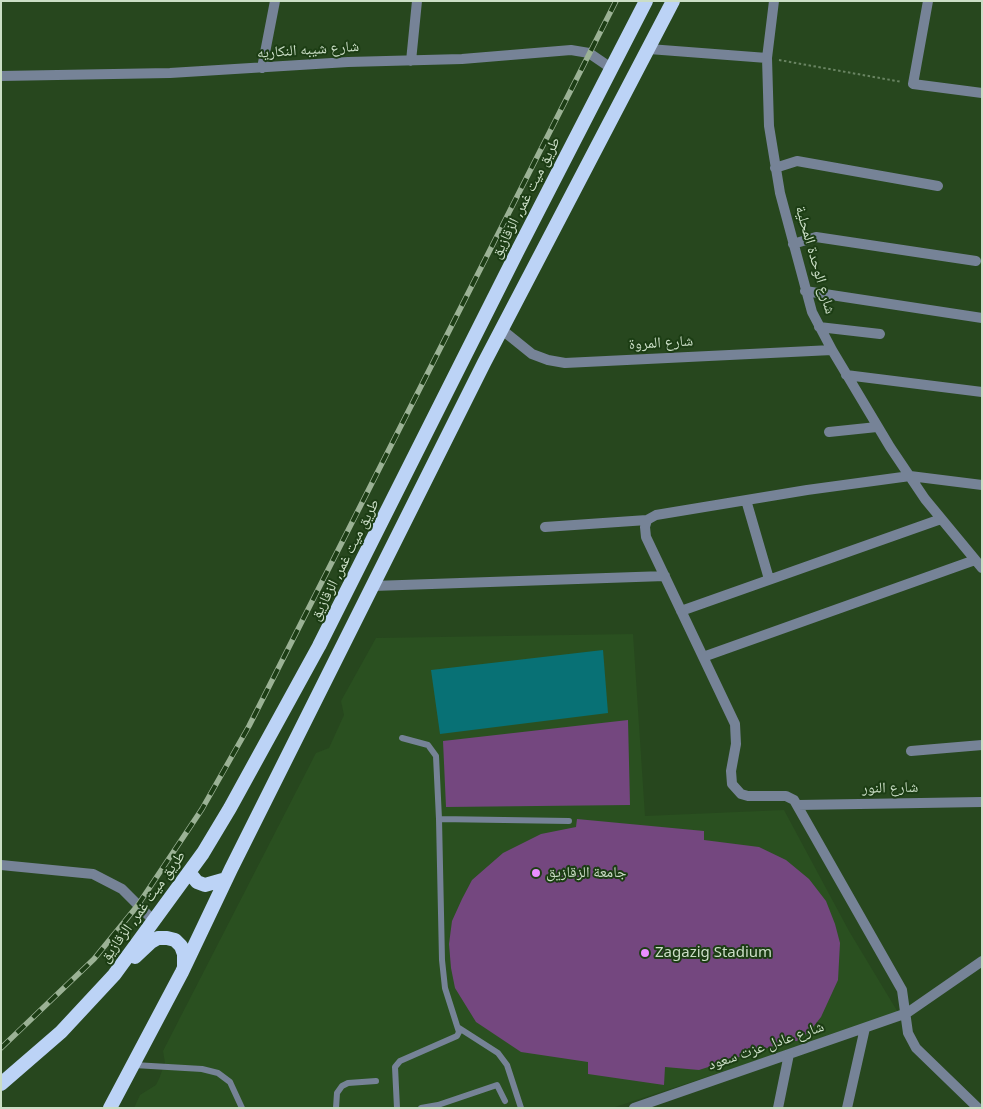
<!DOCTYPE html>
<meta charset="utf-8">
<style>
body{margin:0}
#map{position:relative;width:983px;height:1109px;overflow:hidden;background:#27471e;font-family:"Noto Sans",sans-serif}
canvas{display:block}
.frame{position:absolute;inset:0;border:2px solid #cbdec6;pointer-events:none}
</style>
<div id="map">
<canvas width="983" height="1109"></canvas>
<div class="frame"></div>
</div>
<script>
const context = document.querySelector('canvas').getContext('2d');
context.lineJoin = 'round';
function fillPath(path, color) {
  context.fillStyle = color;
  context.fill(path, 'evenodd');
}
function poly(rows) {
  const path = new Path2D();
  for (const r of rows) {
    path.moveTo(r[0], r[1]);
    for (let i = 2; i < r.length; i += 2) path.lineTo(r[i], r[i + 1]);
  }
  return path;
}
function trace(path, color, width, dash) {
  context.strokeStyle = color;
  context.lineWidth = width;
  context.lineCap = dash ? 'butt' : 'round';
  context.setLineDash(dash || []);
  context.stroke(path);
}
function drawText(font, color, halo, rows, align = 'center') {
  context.font = font + ' "Noto Sans","Noto Naskh Arabic",sans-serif';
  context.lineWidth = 4;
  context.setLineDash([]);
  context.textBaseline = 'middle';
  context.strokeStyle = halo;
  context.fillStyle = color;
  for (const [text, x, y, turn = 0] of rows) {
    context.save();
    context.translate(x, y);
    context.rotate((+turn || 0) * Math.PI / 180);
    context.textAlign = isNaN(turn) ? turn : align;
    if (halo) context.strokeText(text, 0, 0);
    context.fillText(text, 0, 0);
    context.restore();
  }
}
fillPath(poly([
 [633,634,645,816,784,810,849,931,899,1014,612,1108,134,1108,140,1095,156,1085,159,1079,165,1063,163,1051,316,753,329,748,344,715,341,701,376,638]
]), '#2a5020');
fillPath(poly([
 [628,720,630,805,446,807,443,741],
 [577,819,704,831,704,840,759,847,786,860,809,879,826,901,835,924,840,943,838,980,821,1017,810,1031,797,1041,789,1041,699,1070,665,1067,664,1085,588,1074,588,1062,521,1052,476,1022,455,988,451,968,449,944,452,921,462,899,472,880,503,853,541,834,576,827]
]), '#74477f');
fillPath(poly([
 [603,650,608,713,440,734,431,670]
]), '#087175');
trace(poly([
 [779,60,902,82]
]), '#698462', 2, [2.5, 2.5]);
trace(poly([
 [439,819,569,821],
 [459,1028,498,1053,507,1065,521,1108],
 [134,1065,202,1069,218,1073,230,1082,242,1108],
 [336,1108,337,1093,342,1086,348,1083,376,1081],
 [397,1108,395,1067,400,1061,457,1036,459,1032,445,988,442,960,439,819,436,756,428,745,402,738],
 [421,1108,438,1105,497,1085,505,1101]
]), '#768397', 6);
trace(poly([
 [774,1,767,58,769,126,780,193,812,312,832,350,890,447,925,499,982,568],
 [928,1,913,84,982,93],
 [649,49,767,58],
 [411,61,417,1],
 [262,68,275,1],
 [1,76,170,73,348,62,462,59,571,50,589,53,611,68],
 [775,168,797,161,938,186],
 [793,244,816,237,976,261],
 [805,291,982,318],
 [819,327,880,334],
 [501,329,532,354,548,360,565,363,832,350],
 [846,375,982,392],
 [829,432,877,427],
 [746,500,769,579],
 [545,527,647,520],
 [373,586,665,576],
 [681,611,941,519],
 [703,657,975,560],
 [911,751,982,745],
 [798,805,982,802],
 [1,865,93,874,122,889,154,921],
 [634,1108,907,1013,982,961],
 [778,1108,789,1054],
 [847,1108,865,1028],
 [978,1108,916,1048,908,1033,902,990,794,800,786,796,748,796,741,794,732,784,731,771,736,744,735,724,646,537,645,527,647,520,656,515,807,490,910,476,982,485]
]), '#768397', 10);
trace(poly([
 [189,872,197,882,205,885,226,879],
 [135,957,151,942,158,938,167,938,175,940,181,946,184,954,184,966],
 [1,1084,61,1032,114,975,203,853,230,808,319,646,518,250,646,1],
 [110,1108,182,972,231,869,484,363,673,1]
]), '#bcd3f6', 14);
const rail = poly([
 [1,1048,94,959,138,905,202,809,249,726,616,1]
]);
trace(rail, '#9bb295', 5.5);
trace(rail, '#1c3d14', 4, [11]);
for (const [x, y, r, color] of [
 [536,873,5,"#e98efe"],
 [645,953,5,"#e98efe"]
]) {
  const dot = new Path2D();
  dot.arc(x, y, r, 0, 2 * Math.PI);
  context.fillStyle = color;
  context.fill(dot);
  trace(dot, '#1c3d14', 2);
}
drawText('15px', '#cbdec6', '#1c3d14', [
 ["شارع شيبه النكاريه",308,50,-4],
 ["طريق ميت غمر, الزقازيق",526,198,-63],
 ["شارع الوحدة المحلية",815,260,74],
 ["شارع المروة",661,343,-3],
 ["طريق ميت غمر, الزقازيق",345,560,-63],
 ["شارع النور",890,788,-1],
 ["طريق ميت غمر, الزقازيق",143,907,-54],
 ["شارع عادل عزت سعود",766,1046,-19]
]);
drawText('15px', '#cbdec6', '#1c3d14', [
 ["جامعة الزقازيق",546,873],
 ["Zagazig Stadium",655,953]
], 'left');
</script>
